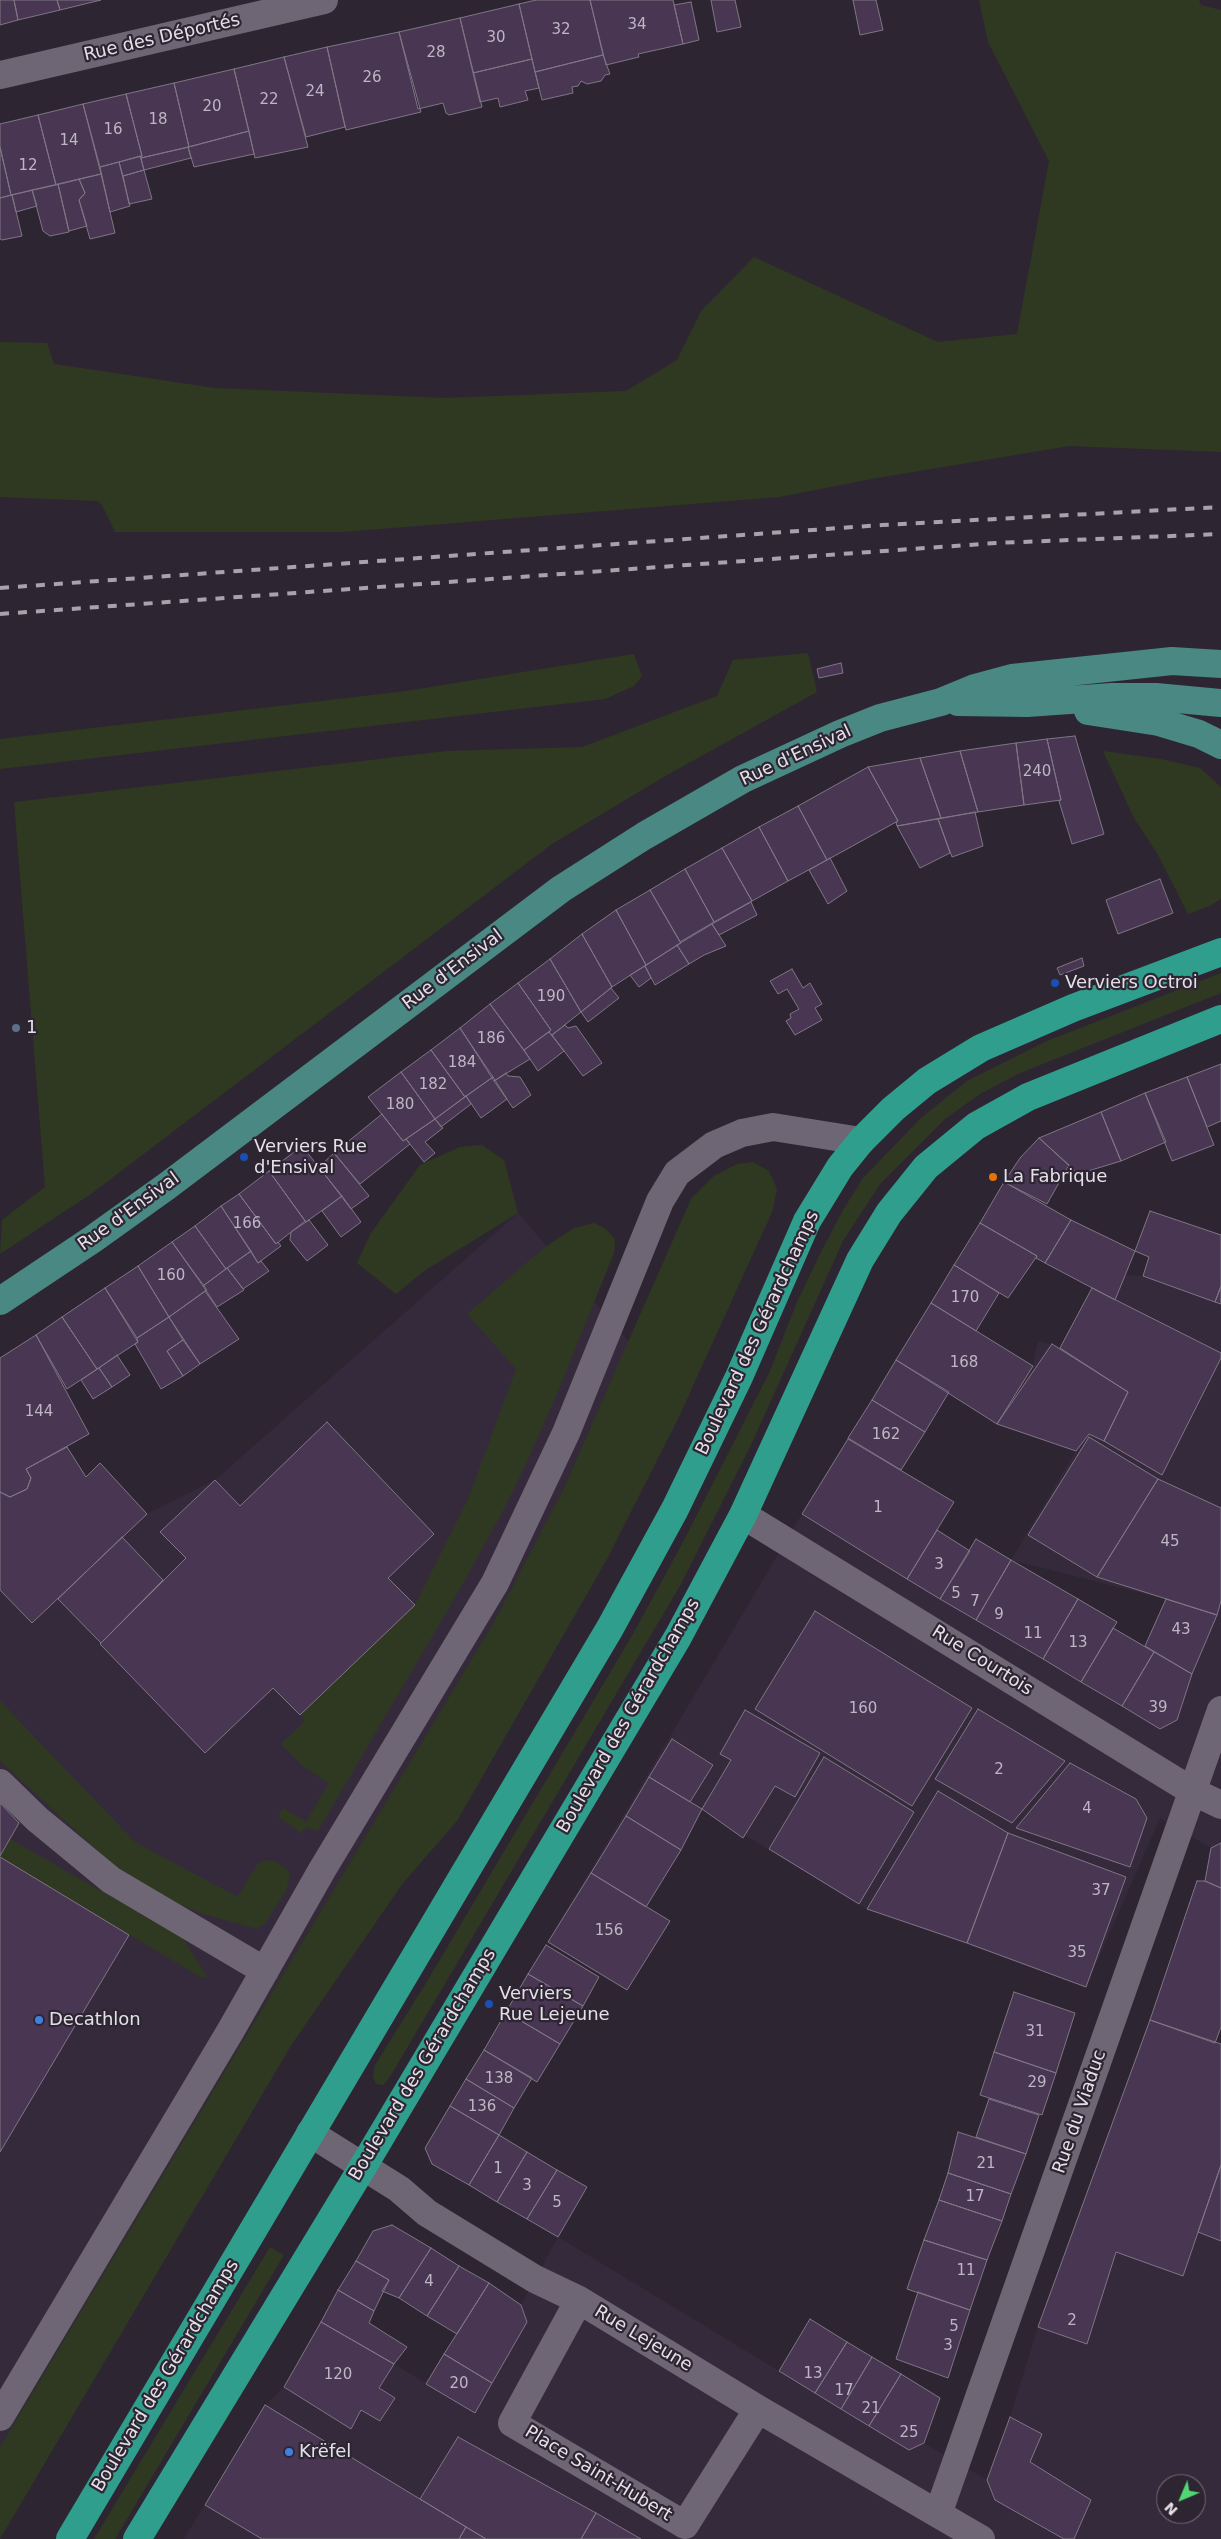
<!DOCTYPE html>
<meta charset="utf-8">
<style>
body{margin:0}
#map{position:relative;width:1221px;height:2539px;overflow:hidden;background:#2d2632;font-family:"DejaVu Sans",sans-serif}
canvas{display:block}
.north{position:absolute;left:1156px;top:2474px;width:50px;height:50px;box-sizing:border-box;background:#2d2632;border:1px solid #77707b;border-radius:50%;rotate:225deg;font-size:14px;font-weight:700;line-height:20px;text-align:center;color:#e5e0e8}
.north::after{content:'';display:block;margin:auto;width:18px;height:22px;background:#51d674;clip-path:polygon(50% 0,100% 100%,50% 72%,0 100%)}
</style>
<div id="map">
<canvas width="1221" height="2539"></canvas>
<div class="north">N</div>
</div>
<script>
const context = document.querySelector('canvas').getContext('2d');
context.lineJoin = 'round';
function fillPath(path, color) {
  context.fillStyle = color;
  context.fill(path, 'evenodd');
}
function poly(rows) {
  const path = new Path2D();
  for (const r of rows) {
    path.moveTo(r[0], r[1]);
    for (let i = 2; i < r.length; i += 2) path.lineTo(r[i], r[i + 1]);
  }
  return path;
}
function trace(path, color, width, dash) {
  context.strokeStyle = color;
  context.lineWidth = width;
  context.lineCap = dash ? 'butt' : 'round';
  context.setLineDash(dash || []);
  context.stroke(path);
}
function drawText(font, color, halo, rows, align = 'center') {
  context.font = font + ' "DejaVu Sans",sans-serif';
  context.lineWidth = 4.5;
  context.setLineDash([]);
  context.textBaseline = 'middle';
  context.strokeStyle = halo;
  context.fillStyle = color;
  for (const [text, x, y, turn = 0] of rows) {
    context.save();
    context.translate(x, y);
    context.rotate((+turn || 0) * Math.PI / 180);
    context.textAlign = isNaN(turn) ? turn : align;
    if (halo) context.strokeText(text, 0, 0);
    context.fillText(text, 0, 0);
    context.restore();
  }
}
fillPath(poly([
 [518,1213,629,1342,553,1511,495,1620,0,2447,0,1358,36,1335,89,1434,67,1447,79,1469,86,1477,100,1463,147,1514,215,1480],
 [1125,1275,1143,1276,1221,1304,1221,1843,1211,1848,1160,1818,1086,1987,867,1909,702,1809,646,1907,670,1921,627,1990,548,1942,802,1514,940,1599,1160,1729,1177,1720,1192,1674,1217,1615,1166,1599,1011,1560,1076,1451,997,1424,1033,1366,1038,1341,1060,1347,1092,1288,1115,1299],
 [1150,2020,1221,2044,1221,2539,184,2539,265,2405,284,2387,351,2429,361,2410,381,2421,395,2398,379,2388,394,2364,475,2412,527,2322,521,2305,558,2237,909,2450,924,2443,987,2480,1010,2417,1038,2327],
 [1166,2484,1196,2484,1196,2514,1166,2514]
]), '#352a3c');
fillPath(poly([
 [979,0,1199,0,1201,5,1221,10,1221,452,1069,446,877,478,779,497,342,532,115,532,102,505,97,501,0,497,0,342,47,343,54,364,215,388,445,398,626,391,677,360,701,311,754,257,938,342,1017,334,1049,161,988,42],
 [808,653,817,692,667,775,552,844,91,1194,0,1254,2,1220,45,1187,14,802,447,751,582,747,717,696,733,660],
 [634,654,642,676,634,686,605,699,0,769,0,739,406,691],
 [1103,751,1161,759,1200,768,1221,787,1221,899,1210,906,1188,914,1157,853,1134,818],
 [1221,973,1221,993,1020,1073,980,1094,945,1119,880,1184,843,1241,751,1445,681,1584,394,2070,384,2085,376,2084,373,2077,375,2065,426,1983,633,1634,682,1544,770,1371,797,1302,820,1254,843,1210,863,1178,921,1118,967,1081,1047,1041],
 [482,1145,504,1160,518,1213,424,1271,396,1294,357,1263,371,1233,420,1165,460,1147],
 [753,1162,769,1171,777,1189,772,1212,678,1419,607,1559,457,1821,403,1883,292,2044,0,2539,0,2447,495,1620,562,1492,691,1199,714,1176,737,1164],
 [594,1223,606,1229,615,1239,614,1253,561,1384,527,1462,501,1515,453,1601,318,1831,308,1827,301,1833,278,1817,283,1808,306,1822,329,1783,304,1767,281,1744,305,1721,300,1715,415,1605,468,1499,516,1369,467,1314,545,1247,574,1228],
 [0,1701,135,1842,238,1897,258,1863,267,1860,277,1862,288,1870,290,1876,286,1891,265,1923,257,1929,200,1913,172,1901,112,1864,0,1761],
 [10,1839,182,1937,207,1977,202,1978,0,1857],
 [270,2247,284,2255,115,2539,94,2539]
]), '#2f3921');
const building = poly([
 [0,0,14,0,18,20,0,25,0,0],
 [14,0,57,0,60,10,18,20,14,0],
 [57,0,101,0,60,10,57,0],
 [536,0,590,0,603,55,535,72,519,4,536,0],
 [590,0,673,0,683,44,638,54,639,57,606,65,590,0],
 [711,0,735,0,741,27,717,32,711,0],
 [853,0,876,0,883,30,860,35,853,0],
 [691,2,699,40,683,44,674,5,691,2],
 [519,4,532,59,473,73,460,18,519,4],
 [460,18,482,107,449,115,446,113,443,103,418,109,399,32,460,18],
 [399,32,421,112,346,130,327,47,399,32],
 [327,47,345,127,306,137,284,57,327,47],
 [603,55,610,74,605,75,601,81,587,84,581,81,578,86,572,87,573,93,542,100,535,72,603,55],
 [284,57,308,147,255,158,234,69,284,57],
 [532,59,539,88,525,91,528,100,500,107,498,98,480,102,473,73,532,59],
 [234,69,249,131,189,147,174,83,234,69],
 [174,83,189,147,141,158,142,156,126,94,174,83],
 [126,94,142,156,100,167,83,104,126,94],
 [83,104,101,174,56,185,38,115,83,104],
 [38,115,56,185,11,195,0,147,0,124,38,115],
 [249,131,254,154,194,167,188,147,249,131],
 [0,147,11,195,0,198,0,147],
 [188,147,191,158,144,170,141,158,188,147],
 [140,156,144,170,123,176,119,162,140,156],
 [119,162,130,206,110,212,100,167,119,162],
 [144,170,152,199,129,204,123,176,144,170],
 [101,174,115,233,90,239,79,200,85,193,79,179,101,174],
 [79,179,85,193,79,200,87,226,69,231,58,184,79,179],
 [58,184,69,232,50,236,43,231,32,190,58,184],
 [32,190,37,206,16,212,12,195,32,190],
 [12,195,22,236,2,240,0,239,0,198,12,195],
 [841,663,843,673,819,678,817,669,841,663],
 [1075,736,1104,834,1072,844,1059,801,1061,800,1047,739,1075,736],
 [1047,739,1061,800,1024,805,1016,743,1047,739],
 [1016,743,1024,805,978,812,960,751,1016,743],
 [960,751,978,812,941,818,920,758,960,751],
 [920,758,941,818,897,826,896,822,898,821,868,767,920,758],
 [868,767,898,821,827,860,798,806,868,767],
 [798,806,827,860,788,881,759,827,798,806],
 [975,812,983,846,952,857,938,819,975,812],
 [938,819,950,853,920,868,897,826,938,819],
 [759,827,788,881,752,901,722,848,759,827],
 [722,848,752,901,714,922,685,869,722,848],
 [830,858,847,891,828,904,809,870,830,858],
 [685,869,714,922,680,942,650,890,685,869],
 [1160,879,1173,913,1118,934,1106,900,1160,879],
 [650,890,681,943,646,965,616,910,650,890],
 [751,902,757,915,719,935,712,924,751,902],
 [616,910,646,965,612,987,582,934,616,910],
 [712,924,726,946,704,955,689,964,677,945,712,924],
 [582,934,612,987,581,1012,550,959,582,934],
 [677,945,689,964,655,985,645,966,677,945],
 [1082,958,1084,966,1060,975,1057,968,1082,958],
 [550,959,581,1012,552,1035,549,1032,551,1030,518,983,550,959],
 [645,966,651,978,639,987,630,975,645,966],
 [792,969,803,988,810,983,822,1004,815,1008,822,1020,795,1035,786,1021,791,1018,790,1014,799,1009,787,989,778,994,770,981,792,969],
 [518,983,551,1030,524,1050,490,1004,518,983],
 [611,988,619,998,588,1022,581,1012,611,988],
 [490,1004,530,1059,494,1081,460,1028,490,1004],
 [565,1025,568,1028,576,1026,602,1063,583,1076,552,1035,565,1025],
 [460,1028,493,1077,465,1097,431,1050,460,1028],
 [549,1032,564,1051,538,1071,524,1050,549,1032],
 [431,1050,465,1097,435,1119,401,1072,431,1050],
 [1221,1064,1221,1121,1207,1127,1187,1077,1221,1064],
 [401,1072,435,1119,403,1141,368,1097,401,1072],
 [506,1073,508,1076,520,1077,531,1095,513,1108,494,1081,506,1073],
 [493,1077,507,1099,481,1118,466,1096,493,1077],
 [1187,1077,1214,1145,1172,1161,1145,1093,1187,1077],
 [1145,1093,1166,1142,1121,1161,1101,1112,1145,1093],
 [466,1096,471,1104,441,1127,435,1119,466,1096],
 [1101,1112,1121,1161,1078,1174,1039,1138,1101,1112],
 [382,1114,403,1141,406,1139,410,1144,360,1184,334,1153,382,1114],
 [435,1119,443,1128,425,1142,435,1153,424,1162,406,1139,435,1119],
 [1039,1138,1069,1165,1047,1204,1004,1182,1020,1158,1039,1138],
 [302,1146,342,1196,306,1222,269,1171,302,1146],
 [334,1153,369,1196,351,1209,319,1167,334,1153],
 [269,1171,305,1221,276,1244,239,1194,269,1171],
 [1004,1182,1071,1220,1045,1263,1036,1258,1037,1256,980,1223,1004,1182],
 [239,1194,276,1244,278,1242,281,1246,258,1263,221,1206,239,1194],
 [342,1196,361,1222,341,1237,322,1211,342,1196],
 [221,1206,251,1251,226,1269,195,1226,221,1206],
 [1150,1211,1221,1235,1221,1286,1215,1302,1143,1276,1149,1257,1135,1251,1150,1211],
 [309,1220,328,1245,307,1261,290,1240,291,1232,309,1220],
 [1071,1220,1135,1251,1115,1300,1045,1263,1071,1220],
 [980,1223,1037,1256,1008,1298,954,1265,980,1223],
 [195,1226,226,1269,203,1286,172,1242,195,1226],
 [172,1242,207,1290,169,1317,138,1266,172,1242],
 [251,1251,258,1263,261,1261,269,1271,243,1289,227,1268,251,1251],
 [954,1265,999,1293,976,1331,931,1303,954,1265],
 [138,1266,169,1317,137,1338,105,1288,138,1266],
 [227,1268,244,1290,217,1307,203,1286,227,1268],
 [1221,1286,1221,1304,1215,1302,1221,1286],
 [105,1288,138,1342,97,1369,62,1317,105,1288],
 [1092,1288,1221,1353,1221,1358,1162,1475,1104,1441,1128,1392,1060,1348,1092,1288],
 [205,1291,239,1339,200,1364,169,1317,205,1291],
 [931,1303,1033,1366,997,1424,896,1360,931,1303],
 [62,1317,97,1369,67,1389,36,1335,62,1317],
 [169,1317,183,1340,167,1351,183,1376,161,1389,135,1344,138,1342,137,1338,169,1317],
 [36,1335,89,1434,26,1469,31,1478,27,1489,10,1497,0,1492,0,1358,36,1335],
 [183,1340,200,1364,183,1376,167,1351,183,1340],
 [1052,1344,1128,1392,1104,1441,1089,1434,1076,1451,997,1424,1052,1344],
 [117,1355,130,1375,112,1387,99,1368,117,1355],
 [896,1360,949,1392,925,1432,872,1400,896,1360],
 [99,1368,112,1387,93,1399,81,1380,99,1368],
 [872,1400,925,1432,901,1470,848,1438,872,1400],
 [327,1422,434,1534,388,1578,415,1605,300,1715,273,1688,205,1753,100,1644,186,1558,160,1532,215,1480,240,1506,327,1422],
 [1089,1437,1158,1479,1097,1577,1028,1535,1089,1437],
 [848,1439,954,1502,907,1579,802,1514,848,1439],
 [67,1447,86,1477,100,1463,147,1514,32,1623,0,1590,0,1492,10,1497,27,1489,31,1478,26,1469,67,1447],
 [1158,1479,1221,1508,1221,1601,1217,1615,1097,1577,1158,1479],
 [937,1530,970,1551,940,1599,907,1579,937,1530],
 [122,1537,163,1580,101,1643,58,1599,122,1537],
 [976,1539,1011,1560,976,1620,940,1599,976,1539],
 [1011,1560,1078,1599,1043,1659,976,1620,1011,1560],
 [1078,1599,1117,1622,1081,1682,1043,1659,1078,1599],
 [1166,1599,1217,1615,1192,1674,1145,1646,1166,1599],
 [815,1611,972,1708,912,1806,755,1709,815,1611],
 [1113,1628,1154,1652,1122,1706,1081,1682,1113,1628],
 [1154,1652,1192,1674,1177,1720,1160,1729,1122,1706,1154,1652],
 [978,1709,1065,1761,1012,1823,935,1779,978,1709],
 [745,1710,820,1753,795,1797,775,1786,743,1838,702,1809,731,1760,720,1754,745,1710],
 [672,1739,713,1765,690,1802,649,1777,672,1739],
 [824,1757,914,1812,859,1904,769,1849,824,1757],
 [1070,1763,1136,1799,1147,1818,1130,1867,1016,1828,1070,1763],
 [649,1777,702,1809,681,1850,626,1816,649,1777],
 [938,1791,1008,1833,967,1943,867,1909,938,1791],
 [0,1803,19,1823,0,1856,0,1803],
 [626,1816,681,1850,646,1907,591,1873,626,1816],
 [1008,1833,1126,1877,1086,1987,967,1943,1008,1833],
 [1221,1843,1221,1888,1205,1881,1211,1848,1221,1843],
 [0,1857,129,1935,0,2152,0,1857],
 [591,1873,670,1921,627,1990,548,1942,591,1873],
 [1197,1881,1205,1881,1221,1888,1221,2027,1215,2043,1150,2020,1197,1881],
 [546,1945,599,1977,583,2006,528,1974,546,1945],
 [528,1974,583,2006,560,2044,506,2012,528,1974],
 [1014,1992,1075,2013,1056,2073,994,2052,1014,1992],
 [506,2012,560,2044,537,2082,484,2050,506,2012],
 [1150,2020,1221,2044,1221,2165,1183,2276,1116,2252,1087,2344,1038,2327,1150,2020],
 [484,2050,532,2078,514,2108,466,2079,484,2050],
 [994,2052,1056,2073,1042,2115,980,2095,994,2052],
 [466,2079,514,2108,499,2135,450,2106,466,2079],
 [989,2099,1039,2115,1026,2154,976,2137,989,2099],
 [450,2106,499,2135,469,2185,432,2164,425,2148,450,2106],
 [958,2132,1026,2154,1011,2194,948,2173,958,2132],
 [499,2135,527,2152,497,2202,469,2185,499,2135],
 [527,2152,557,2170,527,2219,497,2202,527,2152],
 [1221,2165,1221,2241,1198,2232,1221,2165],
 [557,2170,587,2187,558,2237,527,2219,557,2170],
 [948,2173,1011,2194,1002,2221,939,2200,948,2173],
 [939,2200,1002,2221,987,2260,924,2240,939,2200],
 [392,2225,431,2248,399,2298,382,2291,389,2280,356,2261,373,2231,392,2225],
 [924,2240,987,2260,970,2310,907,2289,924,2240],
 [431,2248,459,2266,427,2316,399,2298,431,2248],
 [356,2261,389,2280,374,2311,338,2290,356,2261],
 [459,2266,489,2283,457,2334,427,2316,459,2266],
 [489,2283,521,2305,527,2322,492,2383,444,2354,489,2283],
 [338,2290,374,2311,369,2323,407,2347,394,2364,321,2322,338,2290],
 [918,2292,970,2310,948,2378,896,2359,918,2292],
 [810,2319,847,2342,815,2393,779,2371,810,2319],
 [321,2322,394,2364,379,2388,395,2398,380,2421,361,2410,351,2429,284,2387,321,2322],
 [847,2342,872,2357,841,2409,815,2393,847,2342],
 [444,2354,492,2383,475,2413,426,2384,444,2354],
 [872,2357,901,2374,869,2426,841,2409,872,2357],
 [901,2374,940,2398,924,2443,909,2450,869,2426,901,2374],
 [265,2405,466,2527,459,2539,262,2539,205,2505,265,2405],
 [1010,2417,1042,2434,1030,2462,1091,2500,1074,2539,1064,2539,995,2500,987,2480,1010,2417],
 [458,2437,596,2513,581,2539,486,2539,420,2499,458,2437],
 [596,2513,641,2539,581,2539,596,2513],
 [466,2527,486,2539,459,2539,466,2527]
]);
fillPath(building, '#483653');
trace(building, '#7f7684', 1);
trace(poly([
 [0,75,324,0],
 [743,1515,1192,1791,1221,1805],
 [0,1783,37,1819,111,1880,265,1971],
 [310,2133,399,2189,427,2213,535,2279,579,2300,758,2409,981,2539],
 [579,2300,512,2423,685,2525,758,2409],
 [0,2417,231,2030,322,1870,495,1583,566,1433,660,1201,677,1173,714,1145,742,1133,773,1127,861,1141],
 [938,2514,1221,1710]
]), '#6e6674', 28);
trace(poly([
 [958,702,1027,703,1112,697,1156,697,1221,703],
 [1088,711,1159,722,1199,734,1221,745],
 [0,1301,93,1239,167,1186,561,889,644,836,743,779,840,734,880,718,941,702,975,688,1012,678,1172,661,1221,664]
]), '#498883', 28);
trace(poly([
 [70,2539,610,1628,675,1509,739,1377,807,1221,840,1167,861,1141,893,1109,927,1081,981,1048,1073,1008,1221,952],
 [137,2539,364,2165,678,1637,743,1515,860,1260,889,1213,926,1167,976,1126,1028,1097,1221,1019]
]), '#309e8d', 28);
trace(poly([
 [0,588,882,525,1221,507],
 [0,614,996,543,1221,534]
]), '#a7a2ab', 4, [9, 9]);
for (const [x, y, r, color] of [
 [1055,983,5,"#1a4fb4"],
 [16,1028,5,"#5c6f8a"],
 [244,1157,5,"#1a4fb4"],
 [993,1177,5,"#e8710a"],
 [489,2004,5,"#1a4fb4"],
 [39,2020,5,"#3f7fe0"],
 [289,2452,5,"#3f7fe0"]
]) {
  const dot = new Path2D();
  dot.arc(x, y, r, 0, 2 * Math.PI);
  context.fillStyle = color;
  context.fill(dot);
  trace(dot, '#2d2632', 2);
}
drawText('15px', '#beb6c3', null, [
 ["34",637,25],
 ["32",561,30],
 ["30",496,38],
 ["28",436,53],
 ["26",372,78],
 ["24",315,92],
 ["22",269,100],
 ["20",212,107],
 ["18",158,120],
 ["16",113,130],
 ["14",69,141],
 ["12",28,166],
 ["240",1037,772],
 ["190",551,997],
 ["186",491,1039],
 ["184",462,1063],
 ["182",433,1085],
 ["180",400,1105],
 ["166",247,1224],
 ["160",171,1276],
 ["170",965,1298],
 ["168",964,1363],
 ["144",39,1412],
 ["162",886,1435],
 ["1",878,1508],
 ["45",1170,1542],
 ["3",939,1565],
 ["5",956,1594],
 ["7",975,1602],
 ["9",999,1615],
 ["43",1181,1630],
 ["11",1033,1634],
 ["13",1078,1643],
 ["39",1158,1708],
 ["160",863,1709],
 ["2",999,1770],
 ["4",1087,1809],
 ["37",1101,1891],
 ["156",609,1931],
 ["35",1077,1953],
 ["31",1035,2032],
 ["138",499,2079],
 ["29",1037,2083],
 ["136",482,2107],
 ["21",986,2164],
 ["1",498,2169],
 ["3",527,2186],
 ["17",975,2197],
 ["5",557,2203],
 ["11",966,2271],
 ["4",429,2282],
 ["2",1072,2321],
 ["5",954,2327],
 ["3",948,2346],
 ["13",813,2374],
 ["120",338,2375],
 ["20",459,2384],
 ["17",844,2391],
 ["21",871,2409],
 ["25",909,2433]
]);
drawText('18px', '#e5e0e8', '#2d2632', [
 ["Rue des Déportés",162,38,-13],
 ["Rue d'Ensival",796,756,-25],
 ["Rue d'Ensival",453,970,-37],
 ["Rue d'Ensival",129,1212,-36],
 ["Boulevard des Gérardchamps",758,1333,-65],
 ["Rue Courtois",982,1661,32],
 ["Boulevard des Gérardchamps",629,1716,-60],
 ["Boulevard des Gérardchamps",423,2065,-59],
 ["Rue du Viaduc",1080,2112,-71],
 ["Rue Lejeune",643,2339,31],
 ["Boulevard des Gérardchamps",166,2376,-59],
 ["Place Saint-Hubert",598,2474,31]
]);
drawText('18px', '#e5e0e8', '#2d2632', [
 ["Verviers Octroi",1065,983],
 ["1",26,1028],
 ["Verviers Rue",254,1147],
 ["d'Ensival",254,1168],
 ["La Fabrique",1003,1177],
 ["Verviers",499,1994],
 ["Rue Lejeune",499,2015],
 ["Decathlon",49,2020],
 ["Krëfel",299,2452]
], 'left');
</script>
